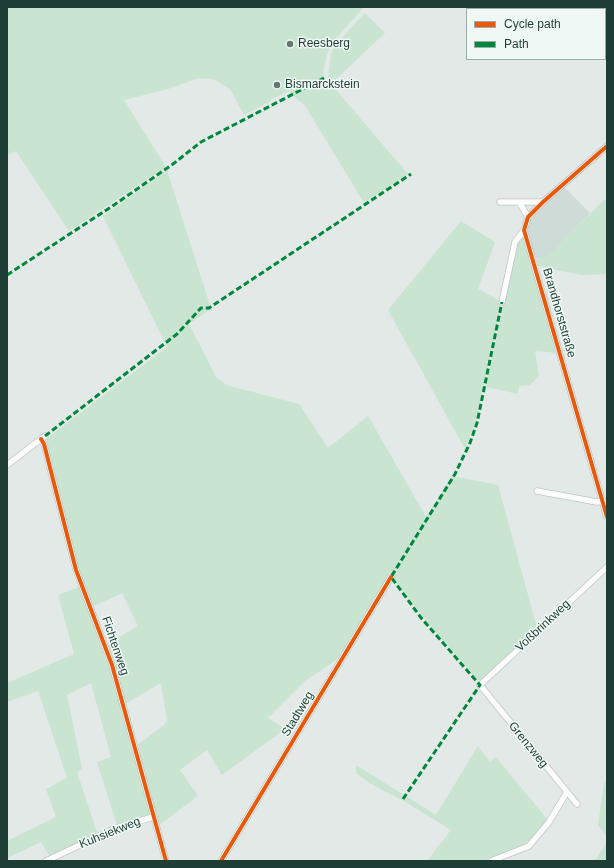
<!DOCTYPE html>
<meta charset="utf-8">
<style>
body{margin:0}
#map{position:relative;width:614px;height:868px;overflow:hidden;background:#e2e9e6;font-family:Helvetica,sans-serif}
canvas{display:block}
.frame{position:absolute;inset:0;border:8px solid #1e3d34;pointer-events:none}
.legend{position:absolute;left:466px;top:8px;width:140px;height:52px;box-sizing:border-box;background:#eff8f4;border:1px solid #9bada7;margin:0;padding:5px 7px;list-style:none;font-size:12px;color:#1e3d34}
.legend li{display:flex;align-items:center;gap:8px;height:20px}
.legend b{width:20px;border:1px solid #9bada7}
</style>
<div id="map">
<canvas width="614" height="868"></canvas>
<div class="frame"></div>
<ul class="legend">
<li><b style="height:5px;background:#e8590c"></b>Cycle path</li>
<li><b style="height:5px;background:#00873e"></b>Path</li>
</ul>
</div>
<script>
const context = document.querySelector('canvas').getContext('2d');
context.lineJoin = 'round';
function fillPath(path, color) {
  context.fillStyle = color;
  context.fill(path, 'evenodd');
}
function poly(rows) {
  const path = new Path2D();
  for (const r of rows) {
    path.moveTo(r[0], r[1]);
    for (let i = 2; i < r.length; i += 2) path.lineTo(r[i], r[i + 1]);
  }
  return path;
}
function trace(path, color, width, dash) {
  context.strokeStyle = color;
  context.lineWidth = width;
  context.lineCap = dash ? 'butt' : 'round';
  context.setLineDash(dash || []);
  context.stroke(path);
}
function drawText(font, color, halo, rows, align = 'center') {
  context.font = font + ' Helvetica,sans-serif';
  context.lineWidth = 3;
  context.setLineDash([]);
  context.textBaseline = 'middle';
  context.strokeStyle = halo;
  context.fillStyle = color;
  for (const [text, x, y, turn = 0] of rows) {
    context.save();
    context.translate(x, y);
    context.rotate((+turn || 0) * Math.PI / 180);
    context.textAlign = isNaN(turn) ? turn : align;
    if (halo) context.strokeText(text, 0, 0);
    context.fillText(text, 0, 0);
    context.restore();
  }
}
fillPath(poly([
 [564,187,590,213,547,258,534,259,526,231,528,223,532,216]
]), '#cfdbd6');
fillPath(poly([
 [7,7,364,7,332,43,327,54,323,73,326,82,337,91,408,174,364,203,306,107,295,97,292,96,290,91,271,99,271,101,244,115,230,89,213,79,198,78,168,89,124,100,166,167,69,231,16,151,7,155],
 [365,13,385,33,334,81,328,77,331,54,337,43],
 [167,170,211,309,189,324,216,377,226,385,299,404,328,448,368,416,426,517,452,476,498,485,537,628,484,680,478,680,433,629,392,577,338,659,305,681,268,718,285,729,222,775,207,750,180,770,198,796,159,825,136,746,164,725,167,721,161,683,125,704,115,664,107,644,138,626,122,593,92,607,78,569,46,439,167,347,103,216],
 [605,199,607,201,607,274,581,275,538,266,537,259,547,257],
 [461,221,495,242,478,289,502,302,476,420,465,449,388,310],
 [523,236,558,353,535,351,539,376,530,385,519,386,518,394,486,387,516,245],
 [80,587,109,667,150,813,149,816,117,825,97,762,111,757,91,683,67,695,82,769,77,772,99,838,50,857,41,842,7,858,7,841,56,817,46,789,67,778,38,691,7,702,7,683,74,654,58,595],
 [478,746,490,762,496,757,547,819,534,837,519,848,483,861,427,861,451,830,404,801,371,784,356,773,356,765,436,815],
 [607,780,607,836,598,825,604,784],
 [607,841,607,861,595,861]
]), '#c9e4d1');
const street = poly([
 [586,7,588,9],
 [605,28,607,30],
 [607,146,543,202,528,217,524,230,607,517],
 [500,202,519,202,528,217],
 [519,202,543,202],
 [502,302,515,242,524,230],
 [41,439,44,444,76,570,112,665,166,861],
 [7,465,45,436],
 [537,491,597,502,603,501],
 [577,804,480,685,607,567],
 [46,861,116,828,153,817],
 [221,861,391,577],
 [491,861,529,846,549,822,567,792]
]);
trace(street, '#bfc6c3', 7);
trace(street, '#fbfcfb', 5.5);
trace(poly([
 [7,275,114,205,173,164,201,142,324,78],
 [45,436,177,334,201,308,209,308,411,174],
 [403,799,480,685,422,619,391,577,455,474,470,443,477,423,502,302]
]), '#00873e', 3, [6, 3]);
trace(poly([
 [607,146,543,202,528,217,524,230,607,517],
 [41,439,44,444,76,570,112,665,166,861],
 [221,861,391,577]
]), '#e8590c', 4);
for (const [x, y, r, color] of [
 [290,44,4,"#637972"],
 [277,85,4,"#637972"]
]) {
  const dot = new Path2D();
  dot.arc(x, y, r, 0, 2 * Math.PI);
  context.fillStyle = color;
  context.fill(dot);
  trace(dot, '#eff8f4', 1.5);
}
drawText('12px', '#1e3d34', '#eff8f4', [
 ["Reesberg",298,44],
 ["Bismarckstein",285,85]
], 'left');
drawText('12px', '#1e3d34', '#eff8f4', [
 ["Brandhorststraße",559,313,74],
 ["Voßbrinkweg",543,626,-43],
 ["Fichtenweg",115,646,71],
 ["Stadtweg",298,714,-59],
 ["Grenzweg",528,745,51],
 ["Kuhsiekweg",110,833,-22]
]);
</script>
